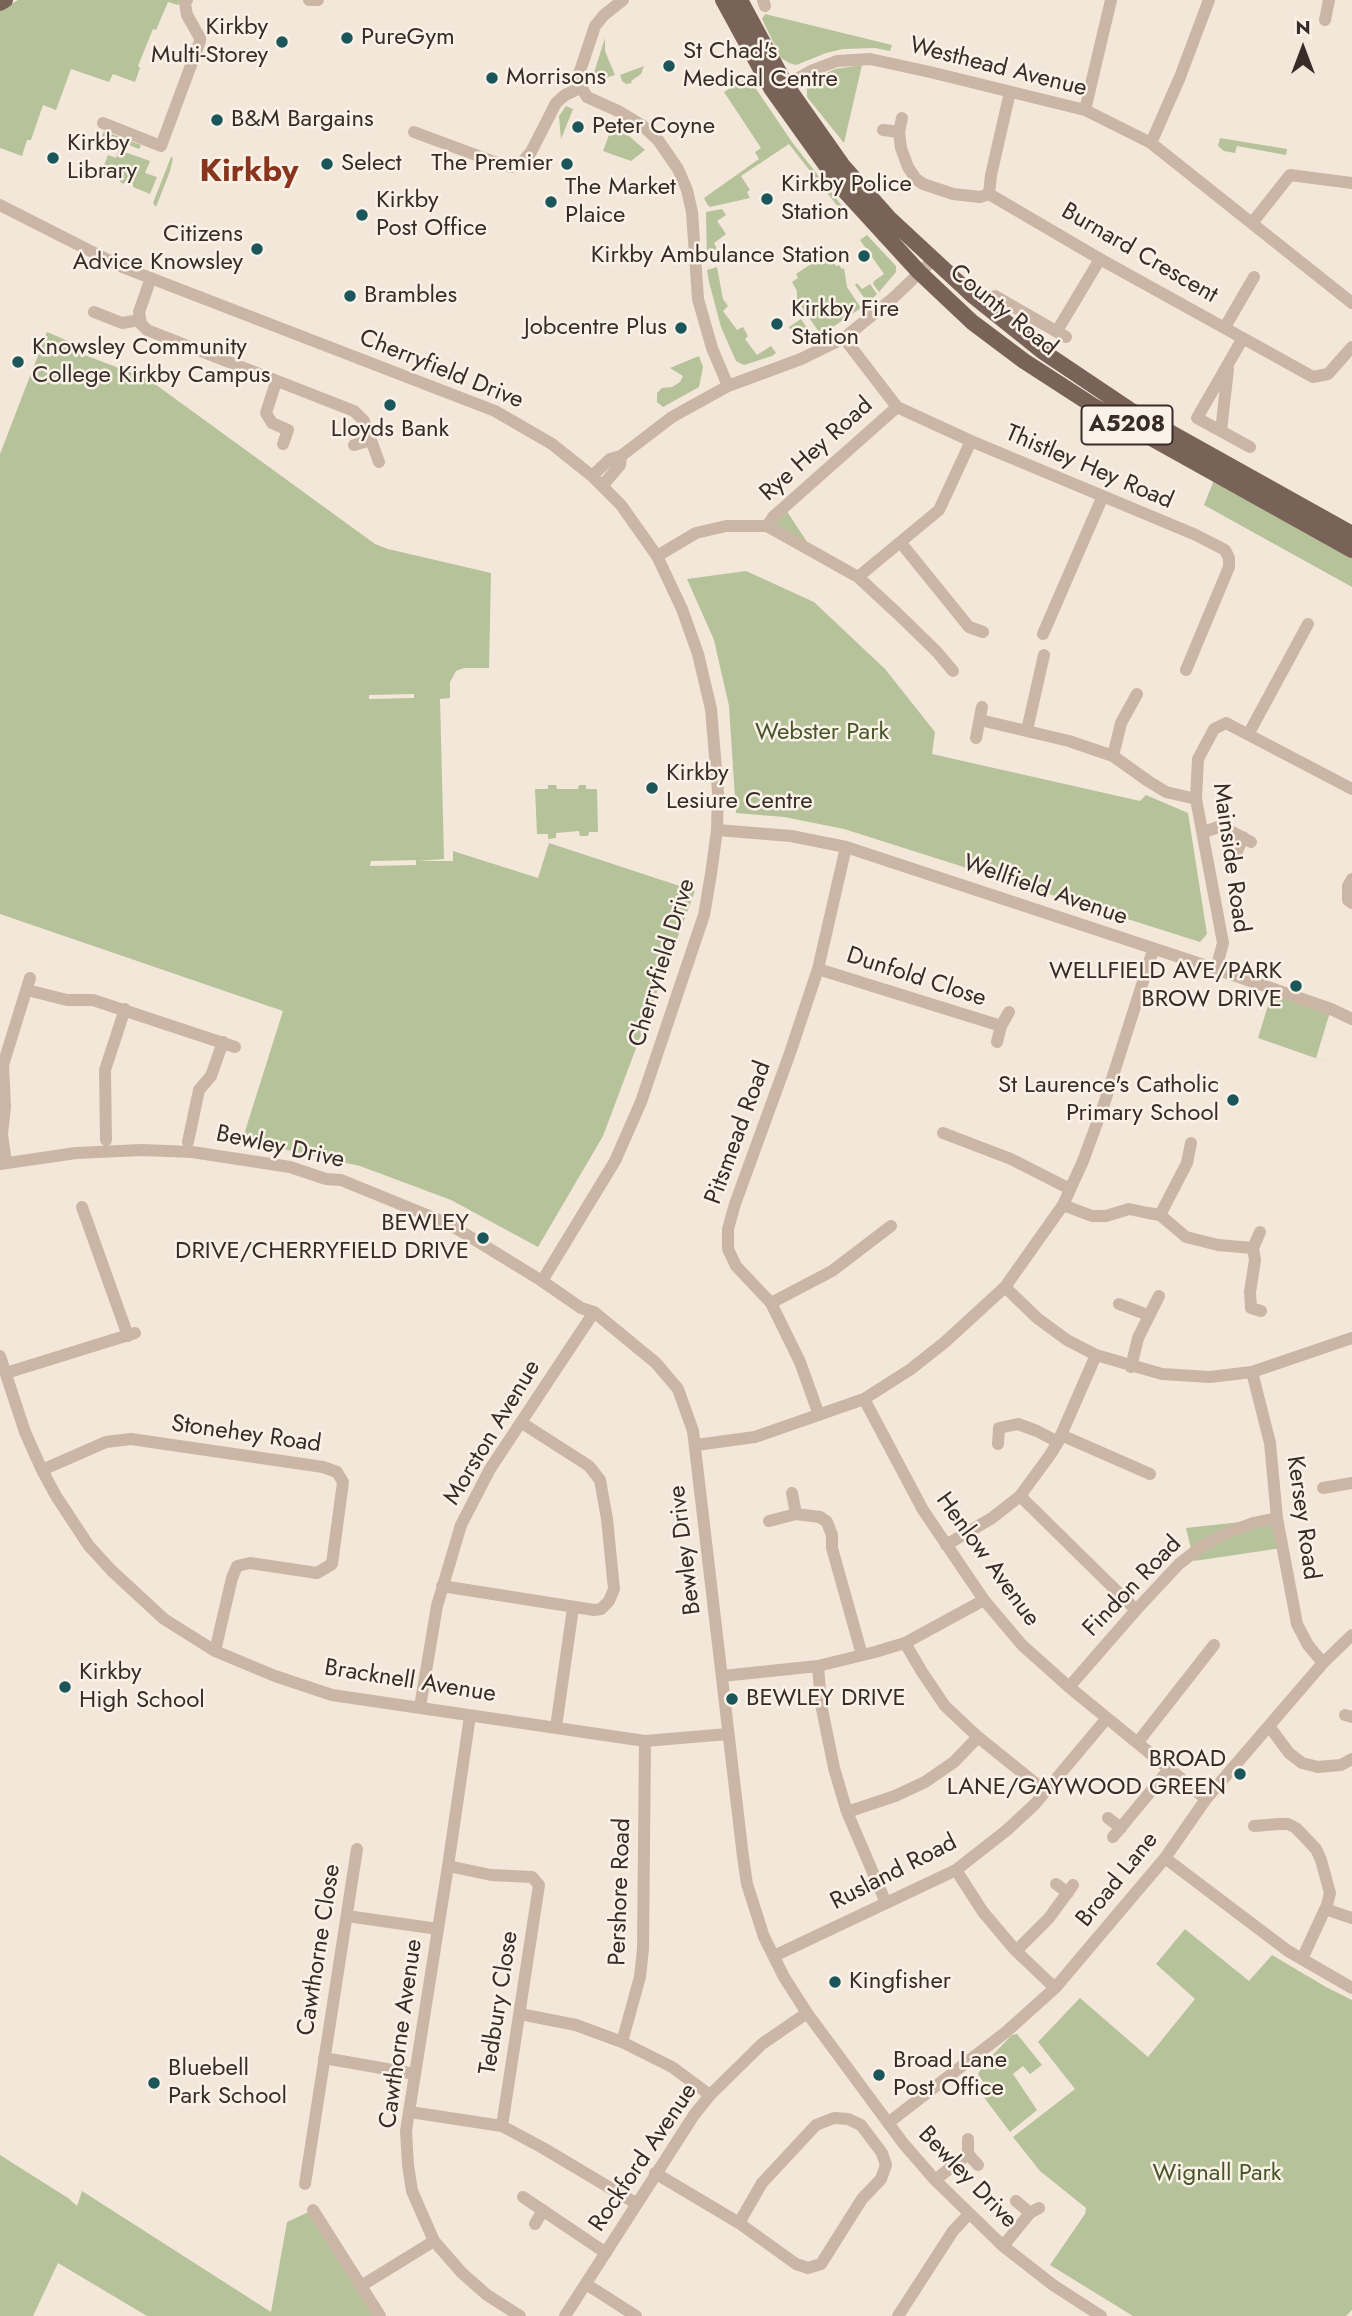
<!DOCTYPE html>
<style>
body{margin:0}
#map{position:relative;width:1352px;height:2316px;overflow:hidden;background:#f3e7da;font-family:Jost,sans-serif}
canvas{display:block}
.north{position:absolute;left:1268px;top:14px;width:70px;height:70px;-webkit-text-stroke:5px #faf1e7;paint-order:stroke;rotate:0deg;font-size:19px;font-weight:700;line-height:28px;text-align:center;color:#372c27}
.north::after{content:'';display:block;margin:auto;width:24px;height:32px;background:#372c27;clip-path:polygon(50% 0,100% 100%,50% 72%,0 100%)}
</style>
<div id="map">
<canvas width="1352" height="2316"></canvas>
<div class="north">N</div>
</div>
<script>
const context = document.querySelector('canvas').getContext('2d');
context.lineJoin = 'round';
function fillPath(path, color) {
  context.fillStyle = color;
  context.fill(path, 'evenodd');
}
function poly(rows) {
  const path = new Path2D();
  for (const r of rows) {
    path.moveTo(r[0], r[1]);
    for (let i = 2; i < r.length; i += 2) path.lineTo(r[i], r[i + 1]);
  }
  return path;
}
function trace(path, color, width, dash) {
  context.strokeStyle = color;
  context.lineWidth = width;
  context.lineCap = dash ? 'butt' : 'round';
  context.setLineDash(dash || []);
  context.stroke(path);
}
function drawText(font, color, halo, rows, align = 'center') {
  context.font = font + ' Jost,sans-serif';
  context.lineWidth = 5;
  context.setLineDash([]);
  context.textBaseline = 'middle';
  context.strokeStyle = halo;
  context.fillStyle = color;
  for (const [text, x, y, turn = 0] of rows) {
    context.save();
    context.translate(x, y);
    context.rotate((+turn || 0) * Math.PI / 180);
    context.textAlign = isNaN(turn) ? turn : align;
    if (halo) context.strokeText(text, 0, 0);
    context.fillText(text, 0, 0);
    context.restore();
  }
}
fillPath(poly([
 [18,0,181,0,178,5,168,2,156,30,153,29,138,66,140,68,135,82,113,74,109,82,71,69,56,110,43,105,31,140,27,140,22,156,0,148,0,11],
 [765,14,892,45,890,51,875,48,843,49,826,53,796,65,789,63,781,58,762,19],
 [605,38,605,51,615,75,596,81,593,76],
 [862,65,844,143,807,97,807,87,812,80,835,69],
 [644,66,641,74,631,81,632,83,626,84,622,81,620,75],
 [748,77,792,142,849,215,846,217,789,144,741,176,750,190,747,192,750,198,710,207,707,204,704,198,759,159,755,152,761,148,724,92],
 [566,106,573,109,561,139,559,116],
 [612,127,629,136,645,150,631,161,603,151],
 [104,131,141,145,139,149,109,137,102,152,97,150],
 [1220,138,1287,149,1286,155,1237,146,1235,153,1224,151,1218,146],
 [119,150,150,161,145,173,157,177,150,194,133,187,133,184,125,181,124,184,120,182,120,179,112,176,111,179,100,175,108,155,116,158],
 [171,157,173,158,170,171,156,207,153,203],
 [722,209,726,215,717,221,726,234,714,243,720,255,707,262,706,212],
 [867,235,896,266,896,272,879,292,873,284,874,281,884,274,860,240],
 [820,258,824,264,831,259,836,266,839,265,842,269,844,268,847,287,861,308,821,335,797,300,797,291,792,282,798,278,796,274],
 [717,267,723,299,728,306,723,311,737,330,743,327,748,336,745,339,757,355,771,346,776,353,772,356,744,365,736,361,721,327,709,282,707,270],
 [857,283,862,289,870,284,877,294,868,303,855,285],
 [801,319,814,339,802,345,789,327],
 [47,332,68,341,66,348,148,379,375,544,388,549,491,573,489,668,464,668,456,671,450,682,450,698,440,699,444,859,418,861,453,861,453,851,538,878,549,843,695,891,603,1136,538,1247,451,1200,360,1166,283,1149,241,1144,283,1011,0,914,0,454],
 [369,695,414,694,414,698,369,699],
 [416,860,416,865,370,866,371,861],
 [699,356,703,367,699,387,663,407,657,402,657,393,662,388,672,387,680,382,683,376,670,368],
 [1216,475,1352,555,1352,587,1204,505],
 [784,507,815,554,767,526],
 [746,571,814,602,885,669,935,732,932,754,1140,801,1146,795,1188,813,1207,934,1200,942,844,829,784,817,736,813,729,706,714,640,687,579],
 [548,785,556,785,557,789,578,789,579,785,586,785,586,789,597,789,598,832,589,832,588,836,580,836,579,831,556,833,556,838,548,839,548,834,537,834,535,789,548,789],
 [1273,989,1331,1009,1316,1058,1344,1068,1258,1038],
 [1277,1518,1282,1548,1194,1561,1186,1528],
 [1185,1929,1249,1981,1272,1955,1326,1987,1352,2000,1352,2310,1346,2316,1133,2316,1050,2265,1085,2214,1086,2208,1040,2171,1013,2137,1075,2089,1038,2042,1080,1998,1148,2057,1195,1999,1156,1964],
 [1017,2034,1042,2065,1030,2074,1023,2066,1013,2074,1037,2110,1010,2132,977,2088,984,2083,978,2074,983,2065,1012,2035],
 [0,2155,68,2198,77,2206,82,2191,271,2312,287,2222,313,2210,375,2316,147,2316,58,2263,33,2316,0,2316]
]), '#b5c29a');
trace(poly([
 [309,0,318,0],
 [623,0,604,15,595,26,579,74,579,83,587,97,618,111,643,126,658,140,678,169,687,190,692,212,698,299,712,348,728,386],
 [763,0,765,6],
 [1325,20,1329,0],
 [786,85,813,70,837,61,870,59,930,72,1085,110,1151,143,1352,303],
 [1085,110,1111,0],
 [902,118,899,132,901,148,908,167,916,179,923,184,953,194,980,197,989,194],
 [103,123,161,146,200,41,200,38,187,15,185,3,187,0],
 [883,130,899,132],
 [414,132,500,164,512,167,520,165,531,152,556,103,565,95,580,88],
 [1151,143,1180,77,1209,0],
 [989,194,1100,259,1313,377,1328,374,1352,347],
 [989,194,991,175,1010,92],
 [0,205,122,267,495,411,552,444,592,476,621,505,657,556,682,609,698,654,711,709,718,792,717,830,711,874,704,915,641,1102,615,1161,542,1281],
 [1252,223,1290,175,1352,183],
 [151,278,139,312,141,324,147,330,354,411,364,421,379,462],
 [995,296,1066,337],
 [94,312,122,323,140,320],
 [1225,327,1254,277],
 [1057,331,1100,259],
 [844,338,897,407,971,441,1196,535,1225,550,1229,558,1229,567,1186,670],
 [1243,338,1197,418,1250,447],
 [276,382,266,413,272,423,288,430,283,444],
 [1221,431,1228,369],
 [354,445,371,440],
 [592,476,610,459,621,456,672,417,728,386,801,359,844,338,891,300,933,260],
 [603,485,620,465,621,456],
 [767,526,773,517,897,407],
 [901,543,969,627,983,632],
 [657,556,696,533,726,526,767,526,858,577,898,614,937,652,953,671],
 [858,577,939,510,971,441],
 [1043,634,1102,498],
 [980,720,1069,741,1113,756,1148,781,1166,792,1196,799],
 [1027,730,1044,655],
 [1249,733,1308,624],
 [976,738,982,707],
 [1113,756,1121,723,1137,694],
 [717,830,791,836,846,847,1216,969,1331,1009,1352,1019],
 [1204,832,1221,826,1251,842],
 [1236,854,1243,837],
 [1352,879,1348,886,1348,900,1352,903],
 [818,969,1001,1026],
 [1216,969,1223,943,1196,799,1198,759,1214,729,1226,723,1352,789],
 [27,990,67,1000,93,1000,235,1047],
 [997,1042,1001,1026,1009,1012],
 [943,1133,1011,1159,1070,1189],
 [106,1140,105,1070,125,1009],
 [188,1142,199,1090,211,1076,223,1042],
 [6,1163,2,1134,5,1107,3,1065,30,978],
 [0,1164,76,1153,142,1150,192,1152,290,1167,326,1179,341,1180,449,1224,542,1281,581,1308,594,1312,656,1363,678,1389,693,1431,743,1857,747,1884,764,1937,784,1977,807,2013,903,2143,935,2180,1003,2246,1053,2285,1101,2316],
 [1063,1205,1092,1216,1106,1216,1129,1209,1148,1213,1160,1215,1186,1237,1218,1245,1253,1248],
 [82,1207,128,1336],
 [1160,1215,1187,1163,1191,1143],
 [1260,1232,1253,1248,1255,1260,1250,1292,1251,1308,1261,1311],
 [1005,1287,1037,1318,1067,1340,1096,1355,1162,1374,1210,1377,1252,1372,1352,1338],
 [771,1303,832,1271,891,1226],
 [1119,1304,1148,1315],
 [0,1356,25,1432,42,1470,56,1496,89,1546,112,1571,164,1619,215,1651,275,1676,332,1695,645,1741,728,1734],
 [1131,1367,1138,1338,1159,1296],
 [1252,1372,1270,1443,1277,1518,1297,1624,1308,1645,1323,1663],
 [6,1373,135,1333],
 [864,1399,923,1510,984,1600,1022,1645,1069,1687,1206,1799],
 [819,1415,800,1362,771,1303,736,1266,728,1249,728,1229,735,1204,790,1053,818,969,846,847],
 [1061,1435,1150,1474],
 [998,1444,999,1428,1018,1424,1037,1431,1058,1442],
 [696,1445,755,1437,864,1399,911,1369,945,1342,1005,1287,1063,1205,1083,1161,1104,1104,1153,950],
 [42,1470,106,1442,131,1439,323,1467,337,1472,343,1482,332,1564,317,1573,250,1563,237,1566,232,1578,215,1651],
 [1323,1488,1352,1483],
 [792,1493,796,1514],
 [1020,1496,1136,1610],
 [769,1521,796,1514,820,1517,827,1522,832,1535,832,1548,862,1655],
 [946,1545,992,1518,1020,1496,1050,1455,1058,1442,1096,1355],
 [442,1586,594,1610,601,1609,609,1601,614,1589,607,1519,600,1480,589,1466,522,1423],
 [905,1643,922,1672,945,1706,978,1737,1045,1791],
 [818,1666,821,1704,834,1768,847,1812,886,1903],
 [722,1676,818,1666,875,1652,905,1643,984,1600],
 [1069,1687,1136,1610,1179,1564,1202,1546,1229,1532,1253,1523,1277,1518],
 [420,1707,437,1606,461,1525,490,1469,594,1312],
 [1345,1715,1352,1717],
 [470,1716,448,1866,406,2131,408,2165,412,2191,434,2241,462,2273,487,2295,520,2316],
 [1269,1726,1289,1753,1302,1763,1318,1767,1341,1765,1352,1759],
 [556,1727,573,1608],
 [1138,1742,1214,1645],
 [847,1812,895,1796,925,1782,954,1762,978,1737],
 [1108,1818,1121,1828],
 [1254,1826,1279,1824,1288,1824,1296,1828,1316,1849,1321,1860,1330,1893,1327,1905,1302,1959],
 [1113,1837,1170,1768],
 [1165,1858,1288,1951,1352,1988],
 [448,1866,491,1875,532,1877,539,1885,502,2126],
 [956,1870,983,1912,1016,1951,1055,1988],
 [1056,1884,1068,1893],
 [1325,1909,1352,1918],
 [347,1916,438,1929],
 [1016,1951,1049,1918,1073,1885],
 [774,1956,956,1870,1007,1830,1035,1804,1107,1718],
 [520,2014,576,2025,622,2042,672,2067,710,2095],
 [622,2042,640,1977,643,1949,645,1741],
 [324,2058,415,2074],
 [410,2112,502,2126,543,2148,637,2204],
 [888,2123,1006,2032,1055,1988,1165,1858,1206,1799,1323,1663,1352,1635],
 [968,2139,968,2154,978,2165],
 [655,2173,739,2223,796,2264,808,2268,821,2264,862,2199,881,2179,886,2165,882,2153,861,2125,848,2119,834,2118,816,2125,762,2183,739,2223],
 [935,2180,968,2154],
 [305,2184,357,1849],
 [523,2197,606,2253],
 [1016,2201,1030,2213],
 [313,2210,380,2316],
 [535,2224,543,2210],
 [1003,2246,1030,2213,1039,2208],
 [586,2284,636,2316],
 [361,2286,434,2241],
 [565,2316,694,2115,710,2095,762,2044,807,2013],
 [898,2316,953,2231,969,2214]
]), '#cbb6a6', 12);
trace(poly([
 [723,0,771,88,843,189,919,272,972,322,1024,361,1092,405,1352,550],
 [740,0,786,85,843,166,889,218,972,295,1042,351,1130,410,1352,534],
 [0,3,5,0]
]), '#796258', 16);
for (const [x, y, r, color] of [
 [347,38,7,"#1b575a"],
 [282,42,7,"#1b575a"],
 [669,66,7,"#1b575a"],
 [492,78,7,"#1b575a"],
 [217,120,7,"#1b575a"],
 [578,127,7,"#1b575a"],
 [53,158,7,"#1b575a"],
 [327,164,7,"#1b575a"],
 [567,164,7,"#1b575a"],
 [767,199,7,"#1b575a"],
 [551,202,7,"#1b575a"],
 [362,215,7,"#1b575a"],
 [257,249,7,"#1b575a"],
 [864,256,7,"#1b575a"],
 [350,296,7,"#1b575a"],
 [777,324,7,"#1b575a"],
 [681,328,7,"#1b575a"],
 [18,362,7,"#1b575a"],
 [390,405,7,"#1b575a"],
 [652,788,7,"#1b575a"],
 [1296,986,7,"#1b575a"],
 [1233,1100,7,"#1b575a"],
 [483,1238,7,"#1b575a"],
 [65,1687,7,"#1b575a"],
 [732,1699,7,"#1b575a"],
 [1240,1774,7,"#1b575a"],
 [835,1982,7,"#1b575a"],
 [879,2075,7,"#1b575a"],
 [154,2083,7,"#1b575a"]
]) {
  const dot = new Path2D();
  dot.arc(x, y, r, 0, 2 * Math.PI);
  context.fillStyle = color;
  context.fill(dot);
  trace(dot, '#faf1e7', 2.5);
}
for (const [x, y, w] of [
 [1127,425,91]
]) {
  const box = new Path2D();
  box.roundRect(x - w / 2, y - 19.5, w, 39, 5);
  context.fillStyle = '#faf1e7';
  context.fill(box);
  trace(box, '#372c27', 2);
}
drawText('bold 23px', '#372c27', null, [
 ["A5208",1127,425]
]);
drawText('24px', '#372c27', '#faf1e7', [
 ["Kirkby",268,28,"right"],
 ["Multi-Storey",268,56,"right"],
 ["PureGym",361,38],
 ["St Chad's",683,52],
 ["Medical Centre",683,80],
 ["Morrisons",506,78],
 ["B&M Bargains",231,120],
 ["Peter Coyne",592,127],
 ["Kirkby",67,144],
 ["Library",67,172],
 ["Select",341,164],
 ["The Premier",553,164,"right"],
 ["Kirkby Police",781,185],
 ["Station",781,213],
 ["The Market",565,188],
 ["Plaice",565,216],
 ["Kirkby",376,201],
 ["Post Office",376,229],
 ["Citizens",243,235,"right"],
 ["Advice Knowsley",243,263,"right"],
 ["Kirkby Ambulance Station",850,256,"right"],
 ["Brambles",364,296],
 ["Kirkby Fire",791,310],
 ["Station",791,338],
 ["Jobcentre Plus",667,328,"right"],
 ["Knowsley Community",32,348],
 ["College Kirkby Campus",32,376],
 ["Lloyds Bank",390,430,"center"],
 ["Kirkby",666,774],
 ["Lesiure Centre",666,802],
 ["WELLFIELD AVE/PARK",1282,972,"right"],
 ["BROW DRIVE",1282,1000,"right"],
 ["St Laurence's Catholic",1219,1086,"right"],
 ["Primary School",1219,1114,"right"],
 ["BEWLEY",469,1224,"right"],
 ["DRIVE/CHERRYFIELD DRIVE",469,1252,"right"],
 ["Kirkby",79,1673],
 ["High School",79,1701],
 ["BEWLEY DRIVE",746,1699],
 ["BROAD",1226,1760,"right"],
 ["LANE/GAYWOOD GREEN",1226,1788,"right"],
 ["Kingfisher",849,1982],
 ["Broad Lane",893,2061],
 ["Post Office",893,2089],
 ["Bluebell",168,2069],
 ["Park School",168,2097]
], 'left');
drawText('24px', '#372c27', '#faf1e7', [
 ["Westhead Avenue",998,68,14],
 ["Burnard Crescent",1139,254,30],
 ["County Road",1003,311,39],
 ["Cherryfield Drive",441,370,22],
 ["Rye Hey Road",817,450,-42],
 ["Thistley Hey Road",1089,468,23],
 ["Mainside Road",1230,858,82],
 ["Wellfield Avenue",1045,891,19],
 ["Cherryfield Drive",663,963,-73],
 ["Dunfold Close",916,978,18],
 ["Pitsmead Road",739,1133,-70],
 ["Bewley Drive",280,1148,12],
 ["Morston Avenue",493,1433,-59],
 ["Stonehey Road",246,1435,8],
 ["Kersey Road",1302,1518,82],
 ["Bewley Drive",686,1550,-97],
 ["Henlow Avenue",987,1560,54],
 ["Findon Road",1133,1587,-46],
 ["Bracknell Avenue",410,1682,9],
 ["Rusland Road",894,1873,-27],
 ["Broad Lane",1118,1880,-51],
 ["Pershore Road",621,1892,-88],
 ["Cawthorne Close",320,1950,-81],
 ["Tedbury Close",500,2003,-81],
 ["Cawthorne Avenue",402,2034,-82],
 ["Rockford Avenue",644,2158,-56],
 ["Bewley Drive",967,2178,46]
]);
drawText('24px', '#47562a', '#faf1e7', [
 ["Webster Park",822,733],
 ["Wignall Park",1217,2174]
]);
drawText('bold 32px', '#89351d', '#faf1e7', [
 ["Kirkby",249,173]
]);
</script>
